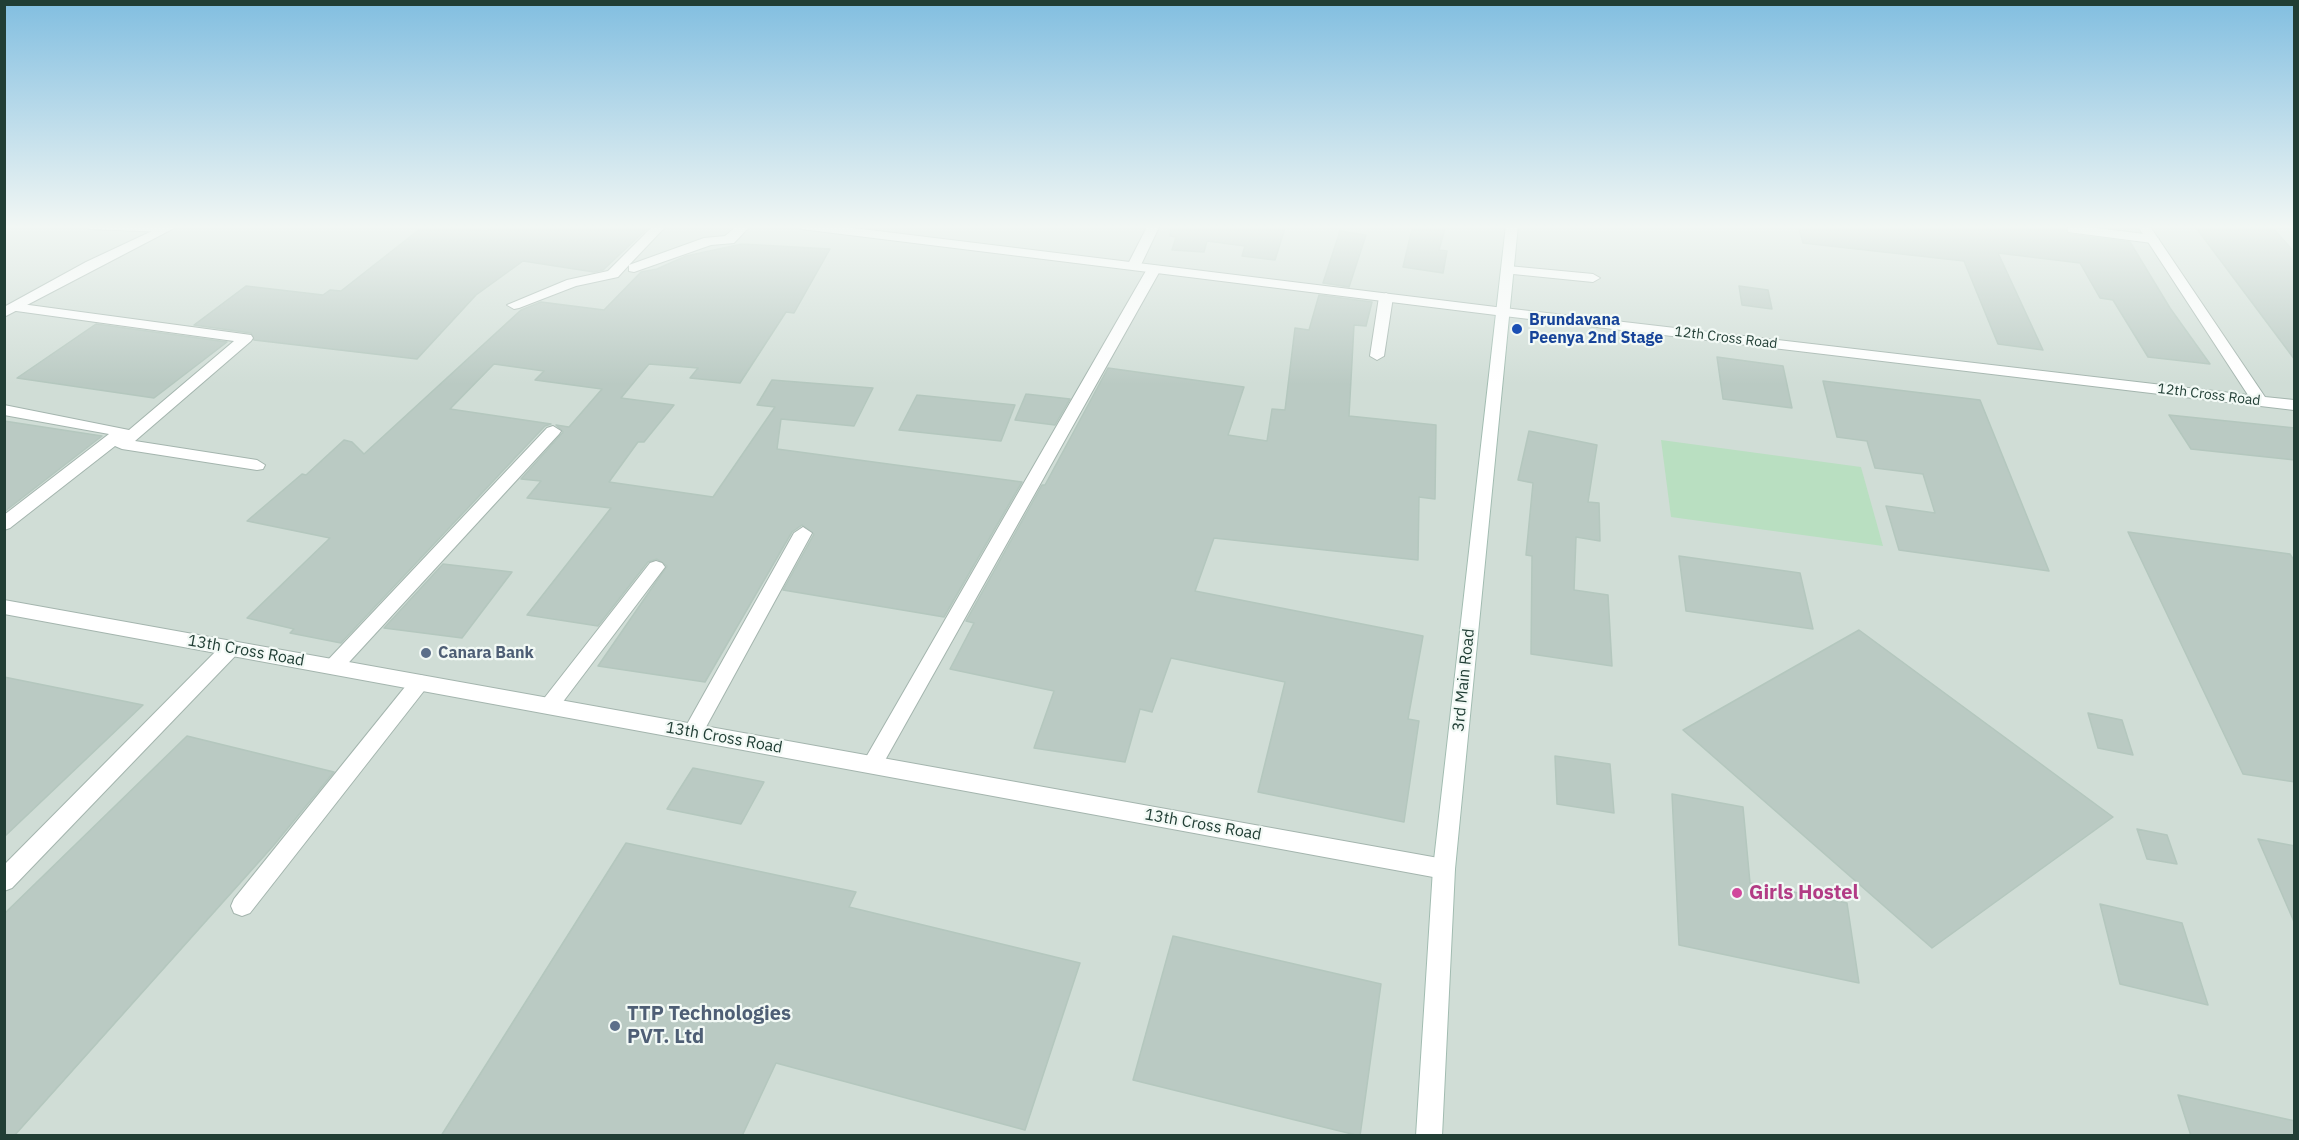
<!DOCTYPE html>
<style>
body{margin:0}
#map{position:relative;width:2299px;height:1140px;overflow:hidden;background:#e1ede7;font-family:"IBM Plex Sans",sans-serif}
canvas{display:block}
.frame{position:absolute;inset:0;border:6px solid #213e35;pointer-events:none}
</style>
<div id="map">
<canvas width="2299" height="1140"></canvas>
<div class="frame"></div>
</div>
<script>
const context = document.querySelector('canvas').getContext('2d');
context.lineJoin = 'round';
function fillPath(path, color) {
  context.fillStyle = color;
  context.fill(path, 'evenodd');
}
function poly(rows) {
  const path = new Path2D();
  for (const r of rows) {
    path.moveTo(r[0], r[1]);
    for (let i = 2; i < r.length; i += 2) path.lineTo(r[i], r[i + 1]);
  }
  return path;
}
function trace(path, color, width, dash) {
  context.strokeStyle = color;
  context.lineWidth = width;
  context.lineCap = dash ? 'butt' : 'round';
  context.setLineDash(dash || []);
  context.stroke(path);
}
function drawText(font, color, halo, rows, align = 'center') {
  context.font = font + ' "IBM Plex Sans",sans-serif';
  context.lineWidth = 4.5;
  context.setLineDash([]);
  context.textBaseline = 'middle';
  context.strokeStyle = halo;
  context.fillStyle = color;
  for (const [text, x, y, turn = 0] of rows) {
    context.save();
    context.translate(x, y);
    context.rotate((+turn || 0) * Math.PI / 180);
    context.textAlign = isNaN(turn) ? turn : align;
    if (halo) context.strokeText(text, 0, 0);
    context.fillText(text, 0, 0);
    context.restore();
  }
}
fillPath(poly([
 [5,225,2294,225,2294,1135,5,1136]
]), '#d0ddd6');
fillPath(poly([
 [1661,440,1861,467,1883,546,1671,517]
]), '#b9dfc1');
const building = poly([
 [425,225,488,231,489,225,651,225,603,270,594,272,523,261,476,295,417,359,254,340,251,333,194,325,246,286,323,295,330,290,341,291,425,225],
 [1171,225,1261,225,1285,228,1275,260,1242,256,1245,246,1207,241,1204,252,1172,250,1176,237,1170,236,1171,225],
 [1413,225,1446,225,1439,250,1447,251,1443,273,1403,267,1413,225],
 [1798,225,2066,225,2068,234,2130,242,2170,308,2210,364,2148,357,2113,300,2100,298,2080,263,1998,253,2043,350,1998,344,1964,261,1803,243,1798,225],
 [2194,225,2273,228,2295,253,2295,360,2194,225],
 [1340,231,1366,235,1349,287,1323,283,1340,231],
 [742,244,830,249,794,313,786,312,740,383,690,378,698,368,649,364,621,398,674,405,644,442,638,442,609,482,713,497,775,407,757,405,772,380,873,388,854,426,781,419,777,449,1022,482,944,617,783,590,814,534,802,525,792,532,705,682,598,666,667,566,657,559,648,562,598,626,527,615,611,508,527,498,541,481,521,479,563,432,556,425,569,427,602,389,535,380,544,371,494,364,450,409,551,424,545,426,341,643,290,633,294,629,247,618,330,538,247,521,302,474,306,475,344,440,352,442,364,454,521,310,541,302,604,310,641,272,657,269,686,256,742,244],
 [1739,286,1768,290,1772,309,1742,305,1739,286],
 [1319,295,1372,302,1366,326,1354,325,1349,416,1436,425,1435,499,1419,497,1418,560,1214,538,1195,591,1423,636,1408,719,1419,721,1404,822,1258,792,1285,682,1171,658,1152,712,1140,709,1125,762,1034,748,1054,691,950,669,974,623,966,621,1042,485,1045,485,1108,368,1244,387,1228,435,1267,441,1272,409,1285,410,1295,328,1309,330,1319,295],
 [96,324,227,342,154,398,17,378,96,324],
 [1717,357,1783,366,1792,408,1723,399,1717,357],
 [1823,381,1980,400,2049,571,1899,550,1886,506,1935,513,1923,474,1875,468,1867,441,1837,437,1823,381],
 [1026,394,1070,399,1055,425,1015,420,1026,394],
 [917,395,1015,405,1001,441,899,430,917,395],
 [2169,415,2295,428,2295,460,2191,449,2169,415],
 [4,421,102,436,4,512,4,421],
 [1529,431,1597,445,1588,502,1599,503,1600,541,1576,537,1574,590,1608,595,1612,666,1531,654,1532,556,1526,555,1533,483,1518,480,1529,431],
 [2128,532,2290,554,2295,562,2295,782,2243,774,2128,532],
 [1679,556,1800,573,1813,629,1686,611,1679,556],
 [443,564,512,572,462,638,384,628,443,564],
 [1859,630,2113,817,1932,948,1683,730,1859,630],
 [4,677,143,705,4,837,4,677],
 [2088,713,2122,720,2133,755,2098,748,2088,713],
 [187,736,334,772,274,845,14,1136,4,1136,4,914,187,736],
 [1555,756,1610,764,1614,813,1557,804,1555,756],
 [693,768,764,782,741,824,667,809,693,768],
 [1672,794,1743,807,1750,883,1847,903,1859,983,1679,945,1672,794],
 [2137,829,2167,835,2177,864,2147,859,2137,829],
 [2258,839,2295,846,2295,924,2258,839],
 [626,843,856,892,849,907,1080,963,1025,1130,776,1063,742,1136,441,1136,626,843],
 [2100,904,2182,923,2208,1005,2120,984,2100,904],
 [1173,936,1381,984,1360,1136,1133,1080,1173,936],
 [2178,1095,2295,1121,2295,1136,2191,1136,2178,1095]
]);
fillPath(building, '#bacac3');
trace(building, '#b4c7be', 1.5);
const minor = poly([
 [83,225,168,225,172,228,166,232,89,229,83,225],
 [654,225,667,225,629,265,704,238,725,236,738,225,751,225,734,243,711,245,634,272,629,271,629,265,618,277,576,286,519,308,514,309,507,305,567,280,608,271,654,225],
 [1148,225,1160,225,1139,269,1129,269,1127,266,1148,225],
 [2073,225,2152,235,2159,239,2152,243,2068,232,2068,226,2073,225],
 [1154,265,1161,269,879,771,872,773,865,771,862,765,865,759,1147,269,1154,265],
 [1508,266,1593,274,1600,278,1593,282,1503,273,1503,267,1508,266],
 [1386,293,1393,297,1384,356,1377,360,1370,356,1379,297,1386,293],
 [14,303,251,335,253,338,251,341,135,441,257,460,265,465,263,469,257,470,122,449,115,446,10,528,4,530,4,515,109,434,4,415,4,405,129,430,234,341,9,310,7,307,14,303],
 [553,426,561,431,559,434,340,672,333,674,326,672,323,667,326,662,547,428,553,426],
 [803,527,812,533,700,738,693,740,686,738,683,732,686,726,794,533,803,527],
 [656,561,662,563,665,567,662,571,556,711,549,714,542,711,539,706,542,701,650,563,656,561],
 [231,641,238,643,241,648,238,653,12,888,4,891,4,865,224,643,231,641],
 [420,675,427,677,430,682,427,687,250,913,242,916,234,913,231,906,234,899,413,677,420,675]
]);
const tertiary = poly([
 [165,225,180,225,4,317,4,307,86,262,165,225],
 [795,225,829,225,1504,308,2248,395,2137,225,2149,225,2265,397,2294,400,2294,410,1504,316,801,229,795,225],
 [4,600,1444,859,1452,862,1455,869,1452,876,1444,879,4,614,4,600]
]);
const secondary = poly([
 [1506,225,1518,225,1455,869,1442,1136,1416,1136,1433,869,1506,225]
]);
trace(minor, '#a4b5ae', 2);
trace(tertiary, '#a4b5ae', 2);
trace(secondary, '#a2bcb1', 2);
fillPath(minor, '#fff');
fillPath(tertiary, '#fff');
fillPath(secondary, '#fff');
const sky = context.createLinearGradient(0, 0, 0, 384);
sky.addColorStop(0, '#81bee0');
sky.addColorStop(0.59, '#f2f7f4');
sky.addColorStop(1, '#f2f7f400');
context.fillStyle = sky;
context.fillRect(0, 0, 2299, 384);
for (const [x, y, r, color] of [
 [1517,329,6,"#1a4fb4"],
 [426,653,6,"#5c6f8a"],
 [1737,893,6,"#d1479c"],
 [615,1026,6,"#5c6f8a"]
]) {
  const dot = new Path2D();
  dot.arc(x, y, r, 0, 2 * Math.PI);
  context.fillStyle = color;
  context.fill(dot);
  trace(dot, '#f2f9f5', 2);
}
drawText('14px', '#213e35', '#f2f9f5', [
 ["12th Cross Road",1726,338,7],
 ["12th Cross Road",2209,395,7]
]);
drawText('bold 16px', '#164399', '#f2f9f5', [
 ["Brundavana",1529,320],
 ["Peenya 2nd Stage",1529,338]
], 'left');
drawText('16px', '#213e35', '#f2f9f5', [
 ["13th Cross Road",246,651,10],
 ["3rd Main Road",1464,680,-84],
 ["13th Cross Road",724,738,10],
 ["13th Cross Road",1203,825,10]
]);
drawText('bold 16px', '#4e5e75', '#f2f9f5', [
 ["Canara Bank",438,653]
], 'left');
drawText('bold 20px', '#b23c85', '#f2f9f5', [
 ["Girls Hostel",1749,893]
], 'left');
drawText('bold 20px', '#4e5e75', '#f2f9f5', [
 ["TTP Technologies",627,1014],
 ["PVT. Ltd",627,1037]
], 'left');
</script>
